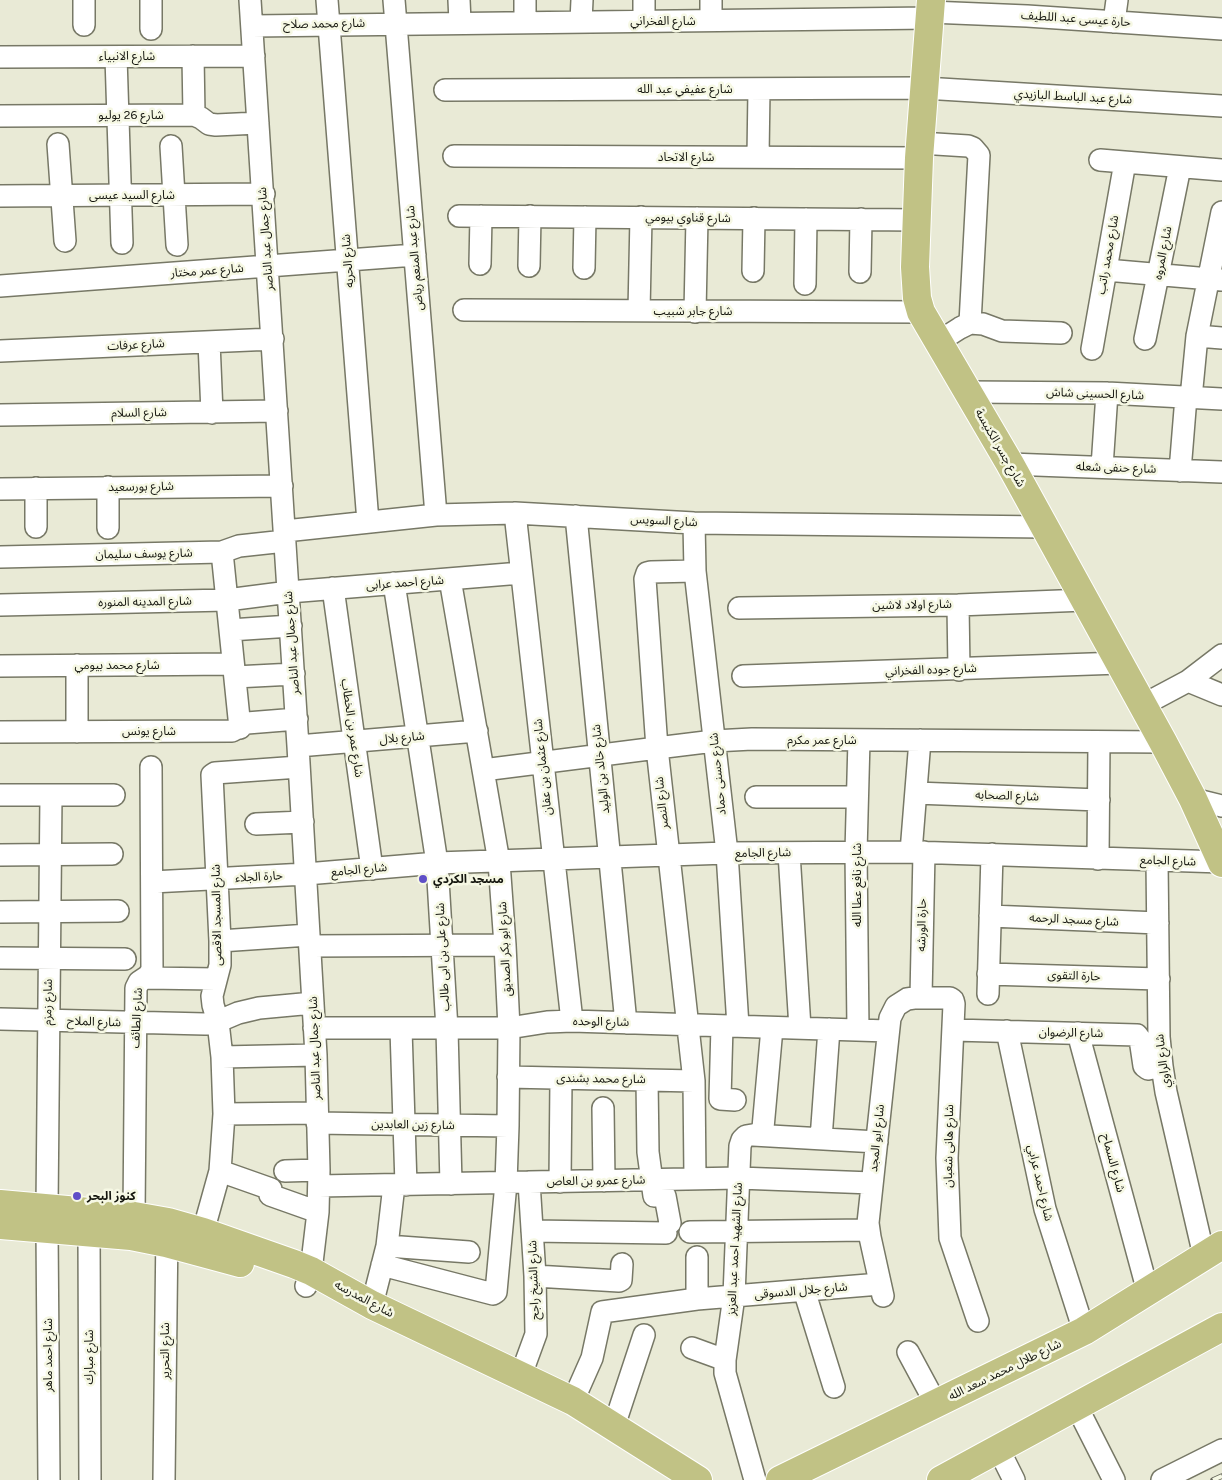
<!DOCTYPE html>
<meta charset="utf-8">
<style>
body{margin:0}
canvas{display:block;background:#e9ead6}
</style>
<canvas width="1222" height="1480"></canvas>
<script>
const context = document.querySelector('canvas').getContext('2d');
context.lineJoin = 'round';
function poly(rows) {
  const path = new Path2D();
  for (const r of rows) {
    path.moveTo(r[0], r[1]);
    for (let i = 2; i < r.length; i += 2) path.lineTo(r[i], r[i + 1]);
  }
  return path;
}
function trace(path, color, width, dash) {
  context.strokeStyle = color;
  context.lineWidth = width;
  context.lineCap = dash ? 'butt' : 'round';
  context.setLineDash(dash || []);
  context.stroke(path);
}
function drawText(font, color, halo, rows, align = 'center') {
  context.font = font + ' Figtree,"Noto Sans Arabic",sans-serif';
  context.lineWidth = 5;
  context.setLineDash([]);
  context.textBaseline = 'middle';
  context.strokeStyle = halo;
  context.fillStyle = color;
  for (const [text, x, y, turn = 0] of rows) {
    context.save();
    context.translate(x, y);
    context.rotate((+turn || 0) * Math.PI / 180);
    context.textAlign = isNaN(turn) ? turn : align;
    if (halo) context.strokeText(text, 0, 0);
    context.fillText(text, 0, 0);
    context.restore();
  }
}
const minor = poly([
 [84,0,84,25],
 [151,0,151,29],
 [250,0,298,746,316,1055,319,1170,318,1212,311,1271,306,1286],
 [327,0,368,522],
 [394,0,436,515],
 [459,0,460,22],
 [930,12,1027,16,1222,29],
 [711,20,711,0],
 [581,21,582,0],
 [644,21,644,0],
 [525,22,525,0],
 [1114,22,1117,0],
 [252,26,930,18],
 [193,56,194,115],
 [0,57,254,56],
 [116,57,122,243],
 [445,90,924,88,1222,106],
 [0,116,194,115,201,118,209,124,216,125,258,123],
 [920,143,968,146,973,148,979,155,970,323],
 [58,144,65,241],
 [171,146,177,245],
 [454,156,919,158],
 [758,157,759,89],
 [1100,160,1222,170],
 [0,196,264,194],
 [459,216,917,220],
 [480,264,481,216],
 [529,266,530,216],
 [584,268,585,217],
 [1106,270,1222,280],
 [753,271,754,218],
 [860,272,861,219],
 [805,284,806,219],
 [0,286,415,255],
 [464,310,921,312],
 [639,311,641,217],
 [695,312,697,218],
 [1197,336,1222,338],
 [1145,339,1180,167],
 [209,342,212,413],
 [938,342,960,328,970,323,983,324,1002,331,1061,333],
 [1092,349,1125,162],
 [0,351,273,339],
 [967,392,1107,393,1222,399],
 [1191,398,1197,336,1222,212],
 [0,415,277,411],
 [1010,464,1222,472],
 [1102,467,1107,393],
 [1180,471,1186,397],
 [0,489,282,486],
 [515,513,572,1021],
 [576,516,626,1023],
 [694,523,695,571,727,853,738,1026],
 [36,527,36,488],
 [108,528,108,487],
 [285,531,436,515,515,513,694,523,1045,527],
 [222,552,240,728],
 [0,557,222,552,239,546,285,541],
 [394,583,437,863,447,1029,451,1184],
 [333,588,372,869],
 [0,605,227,600,289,592,521,573],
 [958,605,959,670],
 [739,608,958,605,1085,600],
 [230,630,291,626],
 [0,666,233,664],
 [743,676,1120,663],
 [235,677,294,674],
 [1188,681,1222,695],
 [1143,705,1188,681,1222,655],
 [0,732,232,731,247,723,297,719],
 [77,732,77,665],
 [298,746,477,731],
 [483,770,657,748,714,741,752,739,1163,742],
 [916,793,1099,800],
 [0,795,114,795],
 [756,797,857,797],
 [1193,799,1222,806],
 [256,824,303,822],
 [911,852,920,740],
 [789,853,800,1028],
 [0,855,112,854],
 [1098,859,1099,742],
 [1157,861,1159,1037,1162,1066,1166,1092,1204,1256],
 [152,882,306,874,437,863,727,853,911,852,1222,862],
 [0,912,118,911],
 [990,916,1158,923],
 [220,941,309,935],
 [310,946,505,945],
 [0,958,125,959],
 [988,974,1159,979],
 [146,978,216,979],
 [988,994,992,854],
 [921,997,924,852],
 [0,1019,205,1024,212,1024,238,1013,259,1008,313,1003],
 [722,1026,720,1099,735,1100],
 [314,1028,509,1028,547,1022,572,1021,888,1031],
 [401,1029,406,1185],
 [858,1030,856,852,859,740],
 [954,1030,1137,1035,1140,1039,1144,1066,1148,1069,1162,1066],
 [1007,1031,1045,1209,1084,1331],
 [1078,1033,1148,1292],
 [222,1057,316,1055],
 [508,1077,694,1081],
 [647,1080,648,1152,654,1196,665,1196,670,1223],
 [603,1108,604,1181],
 [224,1114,317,1113],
 [317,1123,508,1126],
 [753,1135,877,1142],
 [821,1139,829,1029],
 [220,1171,271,1189,270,1195,318,1212],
 [285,1171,319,1170],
 [695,1178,694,1081,657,748,645,579,647,573,651,572,695,571],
 [560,1182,561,1079],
 [319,1186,739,1178,872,1183],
 [47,1208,51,795],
 [134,1216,136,988,139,982,148,976,152,970,151,767],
 [47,1229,49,1480],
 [532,1231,666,1233],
 [203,1232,220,1171,224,1114,222,1057,218,1022,213,1005,212,996,220,965,220,941,212,775,215,773,299,767],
 [690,1232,869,1230],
 [89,1233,90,1480],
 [387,1246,469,1252],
 [697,1257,697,1299],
 [382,1265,493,1294,496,1292,506,1183,508,1126,509,1028,505,945,499,862,450,579],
 [535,1276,619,1281,621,1280,622,1264],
 [804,1290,834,1387],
 [883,1296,870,1237,868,1223,890,1018,896,1006,907,999,914,998,950,998,953,1000,954,1004,947,1158,950,1238,978,1321],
 [372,1305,387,1246,394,1185],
 [692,1348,725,1360],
 [908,1352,936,1404],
 [521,1375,536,1334,535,1276,529,1182],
 [573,1401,592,1358,602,1312,697,1299,880,1284],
 [1077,1407,1114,1480],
 [614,1426,644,1335],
 [999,1450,1014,1480],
 [164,1480,167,1228],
 [755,1480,725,1373,725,1360,734,1296,740,1146,742,1140,746,1136,758,1134,763,1128,772,1028],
 [1162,1480,1222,1450]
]);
const major = poly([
 [931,0,919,158,915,267,917,298,921,312,1010,464,1163,742,1193,799,1222,863],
 [0,1204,134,1216,168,1222,203,1232,294,1264,311,1271,372,1305,573,1401,698,1480],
 [0,1225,131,1236,166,1243,240,1263],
 [780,1480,1084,1331,1222,1245],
 [941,1480,1222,1327]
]);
trace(minor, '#777866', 24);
trace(major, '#fff', 30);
trace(minor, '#fff', 21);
trace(major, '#c1c285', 28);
const rail = poly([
 [1213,1480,1222,1476]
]);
trace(rail, '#646559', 5.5);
trace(rail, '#f6f8e4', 4, [11]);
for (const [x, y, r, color] of [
 [423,879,5,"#5f4fc7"],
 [77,1196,5,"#5f4fc7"]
]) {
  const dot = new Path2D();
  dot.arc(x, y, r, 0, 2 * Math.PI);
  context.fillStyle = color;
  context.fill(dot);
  trace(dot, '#f6f8e4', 2);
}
drawText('12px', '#14150e', '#f6f8e4', [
 ["حارة عيسى عبد اللطيف",1076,19,4],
 ["شارع الفخراني",663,21],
 ["شارع محمد صلاح",324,24,-1],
 ["شارع الانبياء",127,56],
 ["شارع عفيفي عبد الله",685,89],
 ["شارع عبد الباسط البازيدي",1073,97,3],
 ["شارع 26 يوليو",131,115],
 ["شارع الاتحاد",686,157],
 ["شارع السيد عيسى",132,195],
 ["شارع قناوي بيومي",688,218,1],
 ["شارع جمال عبد الناصر",266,239,-94],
 ["شارع المروه",1163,253,-79],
 ["شارع محمد راتب",1108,255,-80],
 ["شارع عبد المنعم رياض",415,258,-95],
 ["شارع الحريه",348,261,-94],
 ["شارع عمر مختار",207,271,-4],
 ["شارع جابر شبيب",693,311],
 ["شارع عرفات",136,345,-3],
 ["شارع الحسينى شاش",1095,394,2],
 ["شارع السلام",139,413,-1],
 ["شارع جسر الكنيسة",1000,448,60],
 ["شارع حنفى شعله",1116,468,2],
 ["شارع بورسعيد",141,487,-1],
 ["شارع السويس",664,521,3],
 ["شارع يوسف سليمان",144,554,-1],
 ["شارع احمد عرابى",405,583,-4],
 ["شارع المدينه المنوره",145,602,-1],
 ["شارع اولاد لاشين",912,605,-1],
 ["شارع جمال عبد الناصر",292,643,-94],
 ["شارع محمد بيومي",117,665],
 ["شارع جوده الفخراني",931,670,-2],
 ["شارع عمر بن الخطاب",352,728,82],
 ["شارع يونس",149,731],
 ["شارع بلال",402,738,-5],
 ["شارع عمر مكرم",822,740],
 ["شارع عثمان بن عفان",543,767,-96],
 ["شارع خالد بن الوليد",601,769,-96],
 ["شارع حسنى حماد",718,774,-96],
 ["شارع الصحابه",1007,796,2],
 ["شارع النصر",662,803,-96],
 ["شارع الجامع",763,853,-1],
 ["شارع الجامع",1168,861,2],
 ["شارع الجامع",359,870,-5],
 ["حارة الجلاء",259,877,-3],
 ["شارع نافع عطا الله",857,885,-90],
 ["شارع المسجد الاقصى",217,915,-91],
 ["شارع مسجد الرحمه",1074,920,3],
 ["حارة الورشه",922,925,-89],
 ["شارع ابو بكر الصديق",505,949,-93],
 ["شارع على بن ابى طالب",443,957,-93],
 ["حارة التقوى",1074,976,2],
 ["شارع زمزم",48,1002,-89],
 ["شارع الطائف",137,1018,-87],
 ["شارع الملاح",94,1022,2],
 ["شارع الوحده",601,1022,1],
 ["شارع الرضوان",1071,1033,1],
 ["شارع جمال عبد الناصر",315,1048,-92],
 ["شارع الراوي",1163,1061,-97],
 ["شارع محمد بشندى",601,1079,1],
 ["شارع زين العابدين",413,1125,1],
 ["شارع ابو المجد",877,1138,-84],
 ["شارع هانى شعبان",949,1146,-89],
 ["شارع السماح",1113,1163,75],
 ["شارع عمرو بن العاص",596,1181,-1],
 ["شارع احمد عرابي",1040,1183,77],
 ["شارع الشهيد احمد عبد العزيز",735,1249,-87],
 ["شارع الشيخ راجح",534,1280,-92],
 ["شارع جلال الدسوقى",801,1291,-5],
 ["شارع المدرسه",364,1299,28],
 ["شارع التحرير",165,1351,-90],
 ["شارع احمد ماهر",48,1355,-90],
 ["شارع مبارك",89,1357,-90],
 ["شارع طلال محمد سعد الله",1005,1370,-26]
]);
drawText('bold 12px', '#14150e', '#f6f8e4', [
 ["مسجد الكردي",433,879],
 ["كنوز البحر",87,1196]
], 'left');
</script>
